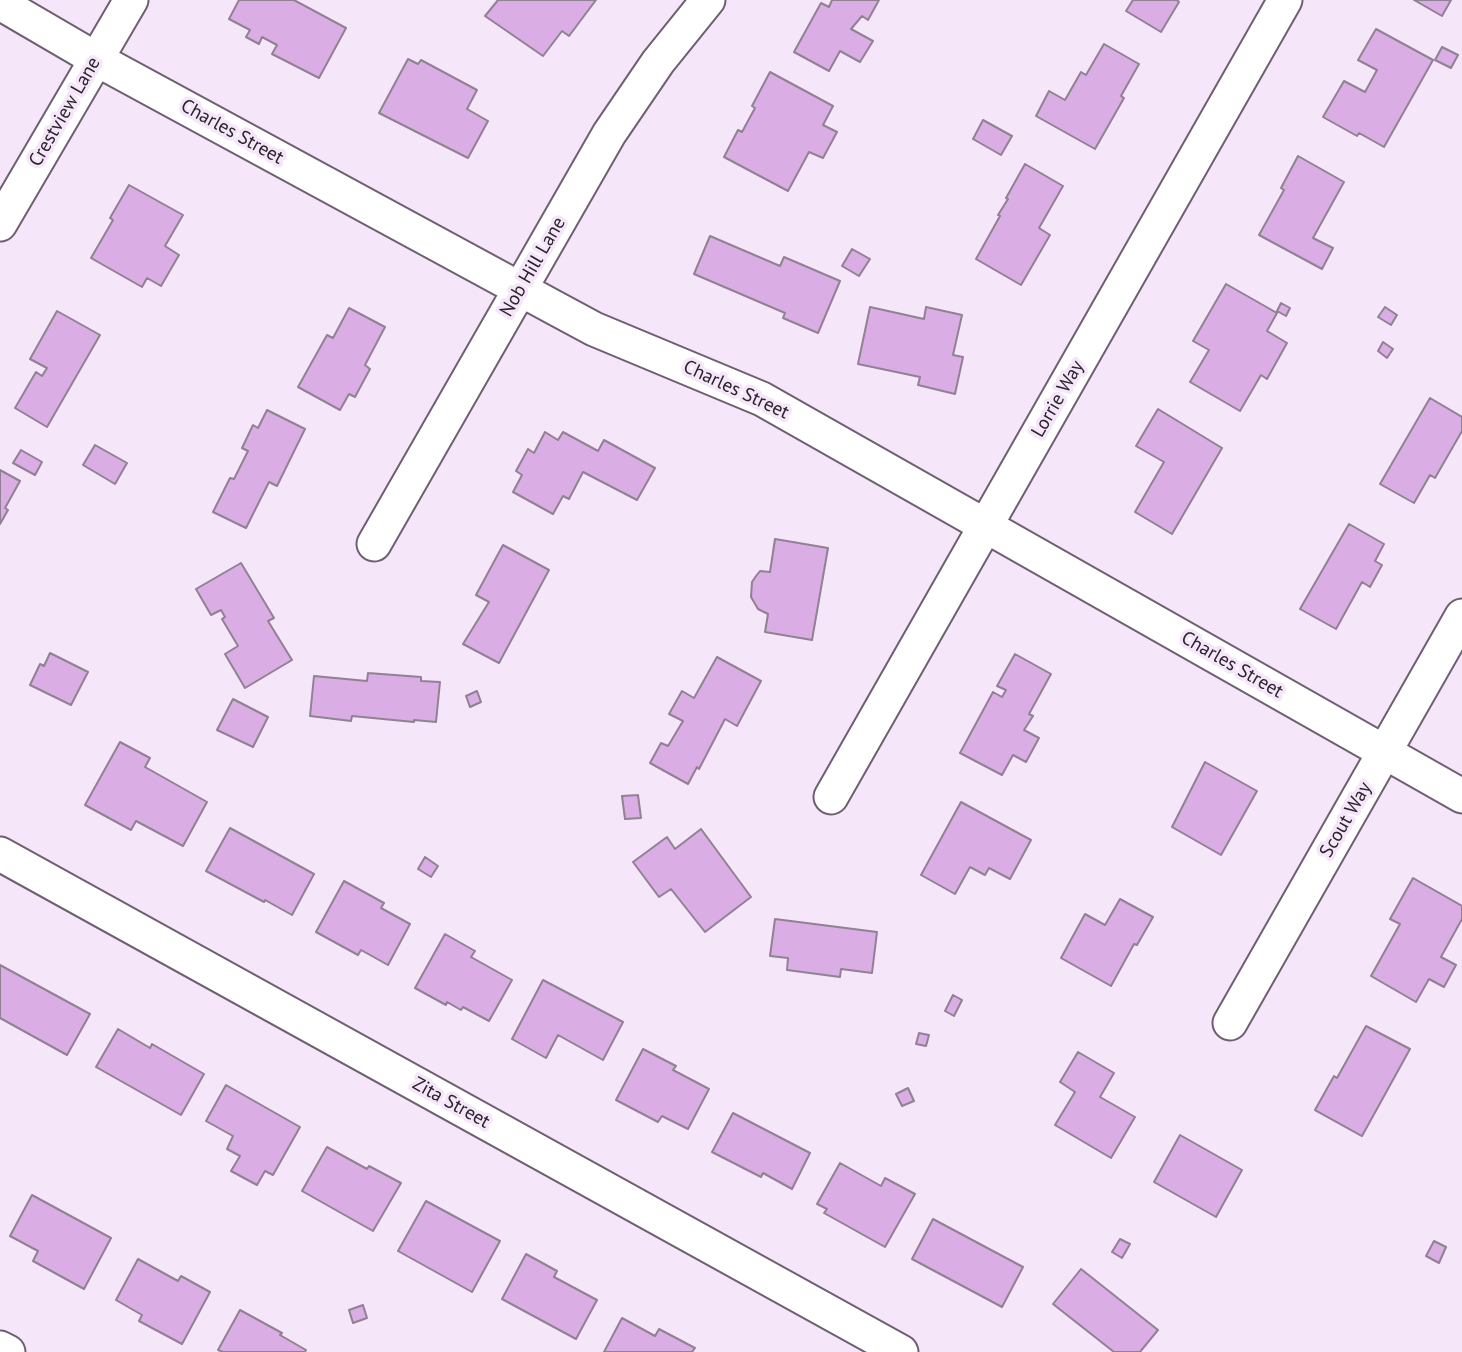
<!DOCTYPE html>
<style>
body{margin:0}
canvas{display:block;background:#f6e6f9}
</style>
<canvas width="1462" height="1352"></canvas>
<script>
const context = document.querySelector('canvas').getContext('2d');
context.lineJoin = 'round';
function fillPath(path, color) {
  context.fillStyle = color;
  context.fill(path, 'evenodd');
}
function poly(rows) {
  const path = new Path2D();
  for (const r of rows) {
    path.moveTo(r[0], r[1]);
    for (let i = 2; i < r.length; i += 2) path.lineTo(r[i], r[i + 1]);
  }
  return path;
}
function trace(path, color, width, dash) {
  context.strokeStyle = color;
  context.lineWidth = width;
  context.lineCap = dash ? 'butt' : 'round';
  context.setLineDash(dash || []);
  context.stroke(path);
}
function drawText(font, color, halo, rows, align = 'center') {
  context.font = font + ' "PT Sans",sans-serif';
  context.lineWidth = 7;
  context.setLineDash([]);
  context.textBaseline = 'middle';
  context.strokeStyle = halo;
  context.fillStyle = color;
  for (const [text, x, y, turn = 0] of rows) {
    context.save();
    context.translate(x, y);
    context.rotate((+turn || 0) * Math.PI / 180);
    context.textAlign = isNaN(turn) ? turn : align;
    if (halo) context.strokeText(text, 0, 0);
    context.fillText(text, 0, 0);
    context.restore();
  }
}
const building = poly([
 [239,0,294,0,346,28,319,78,272,54,277,45,262,37,259,44,246,37,250,30,229,19,239,0],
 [498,0,596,0,569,36,562,31,543,56,485,16,498,0],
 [832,0,879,0,868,20,862,16,851,29,873,41,860,62,840,51,829,71,794,52,821,3,829,7,832,0],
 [1133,0,1177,0,1179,2,1161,32,1126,11,1133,0],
 [1414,0,1451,0,1442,16,1414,0],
 [1376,29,1433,60,1384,147,1359,133,1357,136,1323,117,1344,81,1365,92,1377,70,1358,60,1376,29],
 [1104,44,1139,64,1121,96,1124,98,1095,149,1036,116,1049,91,1065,100,1081,72,1086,75,1104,44],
 [1442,47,1458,55,1451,68,1435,60,1442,47],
 [408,59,418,64,421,60,477,90,467,109,488,121,468,158,379,113,408,59],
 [770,72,833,106,823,125,837,132,823,158,809,152,788,191,724,157,738,130,742,132,755,108,752,106,770,72],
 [983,120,1012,136,1001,155,973,139,983,120],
 [1298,156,1344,182,1313,238,1333,248,1322,269,1259,235,1284,190,1281,188,1298,156],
 [1025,164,1063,186,1039,228,1050,235,1021,285,976,259,1000,216,998,215,1008,199,1006,198,1025,164],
 [129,185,183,215,165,246,179,255,161,286,147,278,142,287,91,258,113,220,110,218,129,185],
 [710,236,780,266,784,257,840,281,818,333,783,318,785,313,694,274,710,236],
 [852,249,870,259,859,276,842,266,852,249],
 [1226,284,1277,313,1267,331,1287,343,1267,379,1261,375,1240,411,1190,382,1209,350,1193,341,1226,284],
 [1281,303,1290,308,1286,316,1277,311,1281,303],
 [870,307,924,319,926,307,962,315,953,355,963,357,955,394,918,385,920,377,858,364,870,307],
 [1385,307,1397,315,1391,325,1378,317,1385,307],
 [349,308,385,327,365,365,370,369,355,397,349,394,340,410,298,387,327,335,333,338,349,308],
 [57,311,100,335,47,427,15,408,36,372,42,376,47,368,30,359,57,311],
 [1383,342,1393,349,1387,358,1378,351,1383,342],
 [1430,398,1462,417,1462,431,1435,478,1430,475,1414,503,1380,484,1430,398],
 [1158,409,1222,448,1172,534,1135,512,1164,462,1136,446,1158,409],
 [267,410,305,429,277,486,269,482,246,528,213,512,230,478,234,479,248,451,242,448,253,425,258,428,267,410],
 [545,432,558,440,563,432,598,451,604,440,655,468,637,500,583,472,569,499,563,496,553,514,513,492,522,475,516,471,528,449,534,453,545,432],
 [95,445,127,463,115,484,83,465,95,445],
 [21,450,42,462,35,475,13,463,21,450],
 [0,470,20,481,5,508,8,510,0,524,0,470],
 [1349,524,1384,544,1375,561,1382,565,1370,587,1362,582,1336,629,1300,609,1349,524],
 [775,539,828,548,812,640,765,632,768,614,758,609,751,597,752,582,756,576,760,571,770,572,775,539],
 [503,545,549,570,499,663,463,644,489,602,476,595,503,545],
 [241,563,274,618,268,621,292,660,245,688,225,654,238,646,222,619,225,617,221,610,211,615,196,589,241,563],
 [50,653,88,672,71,705,30,685,40,664,44,666,50,653],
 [1015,654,1051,674,1029,714,1033,716,1024,730,1039,738,1026,762,1013,755,1002,775,960,753,993,692,1002,697,1006,690,997,686,1015,654],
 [717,657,761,681,737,726,725,719,699,769,697,767,688,784,650,763,661,743,668,746,683,721,669,714,682,691,694,698,717,657],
 [368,673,421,677,421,681,440,682,436,722,414,720,414,722,352,716,351,721,310,716,314,676,367,681,368,673],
 [477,691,481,702,470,707,466,696,477,691],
 [233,699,268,717,253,747,217,730,233,699],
 [120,742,150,758,145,767,207,802,183,846,136,821,131,830,85,805,120,742],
 [1205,762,1257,791,1221,855,1172,827,1205,762],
 [638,795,641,818,625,819,622,796,638,795],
 [961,802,1031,840,1010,879,989,868,985,875,970,867,955,894,921,875,961,802],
 [230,828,314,874,292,915,265,900,264,902,206,871,230,828],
 [701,829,751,897,705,932,671,889,659,897,633,862,667,837,675,849,701,829],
 [425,857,438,866,431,877,418,869,425,857],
 [1413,878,1462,906,1462,919,1441,957,1456,965,1444,987,1429,979,1416,1002,1371,976,1400,924,1390,919,1413,878],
 [344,881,384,903,381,908,410,924,388,965,361,950,358,955,316,932,344,881],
 [1120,899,1153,917,1137,945,1134,944,1111,986,1061,958,1085,914,1105,925,1120,899],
 [775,919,877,932,872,973,841,969,840,977,787,970,788,958,770,956,775,919],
 [445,934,475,951,471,957,512,980,489,1021,463,1007,461,1010,447,1002,446,1005,415,988,445,934],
 [0,965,90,1014,67,1055,0,1018,0,965],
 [543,980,623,1022,603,1060,558,1035,546,1058,512,1039,543,980],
 [953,995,962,1000,954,1016,945,1011,953,995],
 [1366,1026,1410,1049,1362,1136,1315,1110,1334,1076,1337,1078,1366,1026],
 [118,1029,150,1048,152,1044,204,1074,181,1115,96,1067,118,1029],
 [919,1033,929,1035,926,1046,916,1044,919,1033],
 [643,1049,676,1066,673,1070,709,1089,688,1129,662,1116,658,1122,616,1100,643,1049],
 [1078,1052,1114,1073,1100,1097,1135,1117,1111,1158,1055,1125,1075,1092,1060,1082,1078,1052],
 [226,1085,300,1127,273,1175,265,1171,257,1185,231,1171,240,1156,227,1149,233,1136,206,1121,226,1085],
 [908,1088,914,1101,902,1106,896,1094,908,1088],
 [733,1113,810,1153,792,1189,763,1173,761,1177,712,1152,733,1113],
 [1180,1135,1242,1170,1216,1217,1154,1182,1180,1135],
 [327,1147,367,1169,369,1166,401,1183,373,1231,302,1191,327,1147],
 [840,1163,881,1186,885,1178,915,1194,885,1247,824,1213,827,1209,817,1204,840,1163],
 [32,1195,111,1238,84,1289,33,1261,38,1251,10,1236,32,1195],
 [426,1201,500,1241,472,1292,398,1251,426,1201],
 [933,1219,1023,1267,1002,1307,912,1259,933,1219],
 [1120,1239,1130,1244,1122,1258,1112,1252,1120,1239],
 [1434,1241,1446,1247,1439,1263,1426,1256,1434,1241],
 [526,1254,557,1271,554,1277,597,1300,576,1339,502,1299,526,1254],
 [138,1259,178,1281,181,1276,210,1292,182,1344,139,1321,142,1315,116,1300,138,1259],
 [1081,1269,1158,1330,1140,1352,1114,1352,1053,1304,1081,1269],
 [363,1305,367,1318,353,1323,349,1310,363,1305],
 [240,1310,282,1333,280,1335,306,1350,305,1352,223,1352,218,1350,240,1310],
 [622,1318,655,1336,659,1329,695,1348,692,1352,604,1352,622,1318]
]);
fillPath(building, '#daade4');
trace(building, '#908193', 2);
const minor = poly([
 [0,3,96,59,555,308,594,329,762,399,1462,796],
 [0,224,131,0],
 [374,544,609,134,658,62,708,0],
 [831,797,1285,0],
 [0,854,901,1352],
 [1230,1023,1462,616],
 [0,1348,8,1352]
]);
trace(minor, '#6e6071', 37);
trace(minor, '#fff', 33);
drawText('19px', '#29232a', '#f6e6f9', [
 ["Crestview Lane",65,112,-60],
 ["Charles Street",232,132,29],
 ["Nob Hill Lane",533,267,-60],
 ["Charles Street",736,390,25],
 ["Lorrie Way",1058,399,-60],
 ["Charles Street",1232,665,30],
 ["Scout Way",1346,820,-60],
 ["Zita Street",451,1103,29]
]);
</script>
